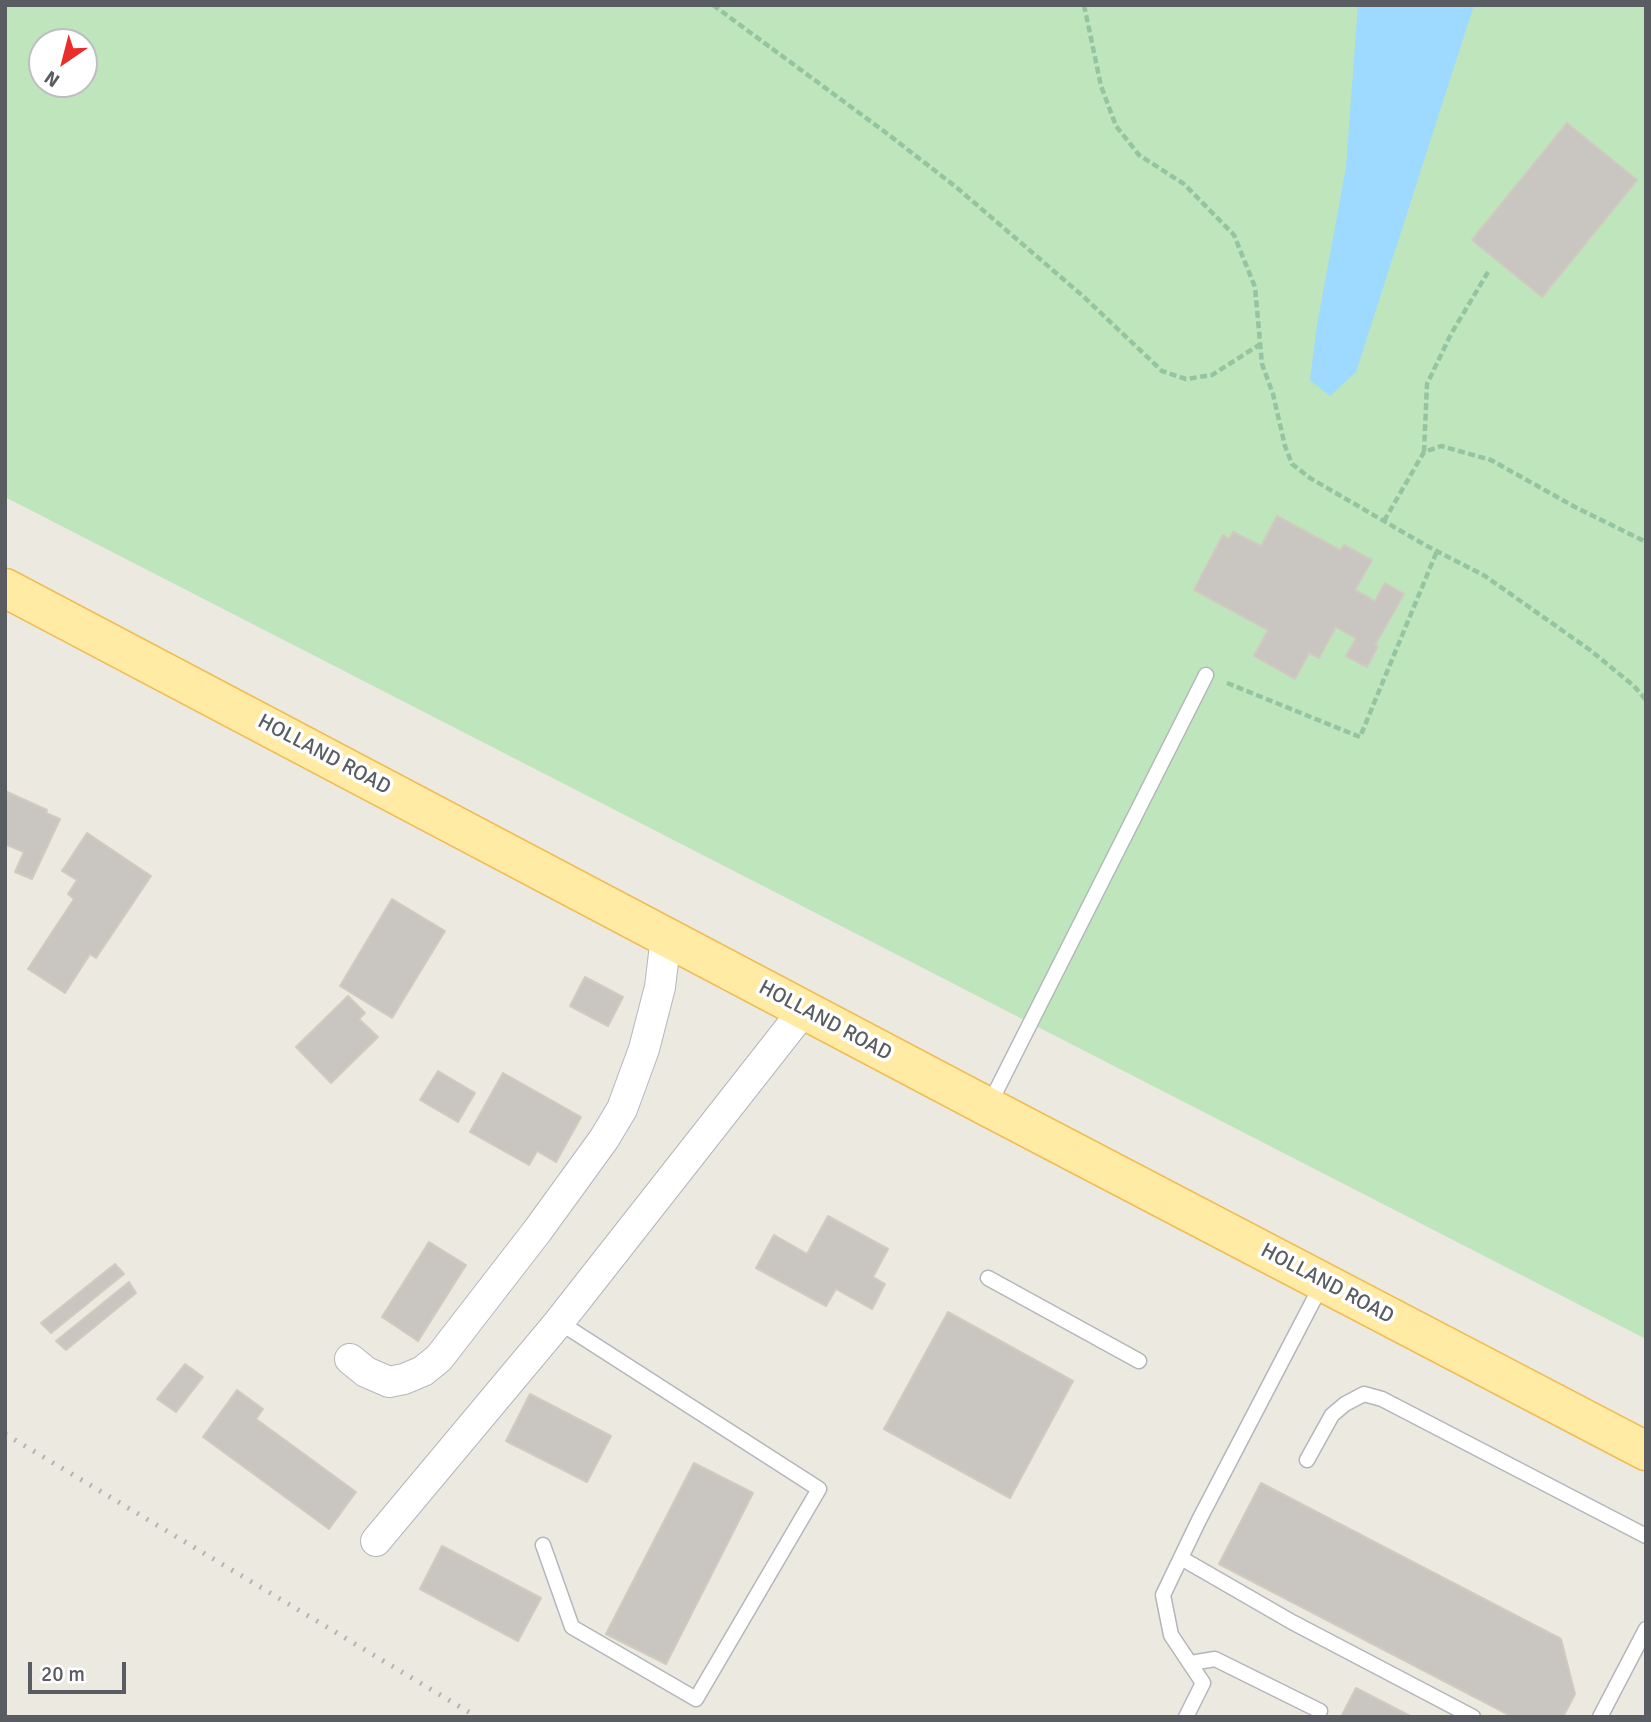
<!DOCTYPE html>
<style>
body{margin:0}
#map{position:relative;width:1651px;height:1722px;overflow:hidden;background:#ece9e0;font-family:Signika,sans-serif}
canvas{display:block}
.frame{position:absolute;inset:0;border:7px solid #595d62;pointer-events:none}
.north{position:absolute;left:28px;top:28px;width:70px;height:70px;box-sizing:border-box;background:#fff;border:2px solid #bdbec0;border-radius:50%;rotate:215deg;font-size:19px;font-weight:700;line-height:28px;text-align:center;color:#595d62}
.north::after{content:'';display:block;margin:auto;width:24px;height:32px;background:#e92d29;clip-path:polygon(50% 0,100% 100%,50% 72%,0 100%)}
.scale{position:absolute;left:28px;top:1662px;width:98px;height:32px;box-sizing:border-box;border:4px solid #595d62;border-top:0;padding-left:9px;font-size:21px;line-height:24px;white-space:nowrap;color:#595d62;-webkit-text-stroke:5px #fff;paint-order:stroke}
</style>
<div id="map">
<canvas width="1651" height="1722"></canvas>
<div class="frame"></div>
<div class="north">N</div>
<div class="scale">20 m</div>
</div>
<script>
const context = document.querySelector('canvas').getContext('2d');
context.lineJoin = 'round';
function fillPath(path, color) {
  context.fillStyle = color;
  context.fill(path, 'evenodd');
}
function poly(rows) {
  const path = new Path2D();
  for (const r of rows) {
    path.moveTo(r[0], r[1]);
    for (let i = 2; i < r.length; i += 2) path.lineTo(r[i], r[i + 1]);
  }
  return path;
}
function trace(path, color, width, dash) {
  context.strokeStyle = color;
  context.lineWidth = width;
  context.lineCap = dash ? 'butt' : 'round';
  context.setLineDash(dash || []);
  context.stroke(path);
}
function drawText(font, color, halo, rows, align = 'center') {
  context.font = font + ' Signika,sans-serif';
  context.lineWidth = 7;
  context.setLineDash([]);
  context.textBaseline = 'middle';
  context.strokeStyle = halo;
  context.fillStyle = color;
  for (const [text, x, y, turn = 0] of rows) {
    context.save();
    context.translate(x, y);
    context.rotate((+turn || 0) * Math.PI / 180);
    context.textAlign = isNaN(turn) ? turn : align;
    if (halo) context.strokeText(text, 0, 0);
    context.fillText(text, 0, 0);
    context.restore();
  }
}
fillPath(poly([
 [5,5,1646,5,1646,1339,5,497],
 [42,42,84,42,84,84,42,84]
]), '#bee5bc');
fillPath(poly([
 [1358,5,1474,5,1356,372,1330,396,1310,380,1317,325,1346,167]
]), '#9edaff');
const building = poly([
 [1567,123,1637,180,1542,297,1472,240,1567,123],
 [1277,516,1340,550,1344,545,1372,560,1355,590,1375,601,1385,583,1404,594,1375,645,1378,646,1367,667,1346,656,1356,638,1336,627,1319,658,1309,653,1295,679,1254,656,1268,630,1194,590,1223,535,1229,539,1233,532,1261,546,1277,516],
 [5,791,47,810,46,813,60,819,32,879,15,872,24,852,5,844,5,791],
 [87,833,151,876,96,958,90,954,65,993,28,969,74,899,68,894,77,880,62,871,87,833],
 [392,899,445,931,392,1018,340,986,392,899],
 [585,977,623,997,608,1026,570,1006,585,977],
 [348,996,365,1013,359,1019,378,1037,331,1083,296,1047,348,996],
 [438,1071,475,1093,458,1122,420,1100,438,1071],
 [503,1073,581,1117,556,1162,537,1151,529,1165,470,1132,503,1073],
 [828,1216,888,1249,873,1277,885,1284,872,1309,836,1289,826,1306,756,1268,774,1235,807,1254,828,1216],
 [429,1242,466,1265,418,1341,382,1317,429,1242],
 [115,1264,124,1274,51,1333,41,1323,115,1264],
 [129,1282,136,1293,66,1350,56,1341,129,1282],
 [948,1312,1073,1381,1010,1498,884,1429,948,1312],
 [185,1364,203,1377,176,1412,157,1399,185,1364],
 [237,1390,263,1409,256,1419,356,1492,329,1529,203,1437,237,1390],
 [530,1394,611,1436,587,1482,506,1441,530,1394],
 [694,1463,753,1493,666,1664,606,1634,694,1463],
 [1261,1483,1561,1639,1575,1694,1563,1717,1513,1717,1219,1564,1261,1483],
 [442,1546,541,1598,518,1641,420,1589,442,1546],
 [1356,1688,1412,1717,1341,1717,1356,1688]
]);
fillPath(building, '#c9c5c0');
trace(building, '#d1cabf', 2);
const service = poly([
 [989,1105,1206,675],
 [988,1278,1139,1361],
 [1307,1460,1332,1415,1345,1404,1364,1394,1382,1399,1646,1536],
 [543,1545,572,1627,696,1699,819,1489,559,1322],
 [1181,1558,1292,1622,1473,1717],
 [1191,1663,1215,1659,1320,1711],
 [1186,1717,1203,1683,1171,1635,1163,1595,1199,1520,1322,1284],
 [1600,1717,1646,1629]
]);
const minor = poly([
 [350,1359,366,1372,389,1382,404,1379,423,1371,439,1358,538,1230,604,1139,622,1109,644,1049,660,987,666,937],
 [376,1541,559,1322,804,1010]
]);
const primary = poly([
 [5,588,988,1107,1646,1451]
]);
trace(service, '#b3b7bb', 17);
trace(minor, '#b3b7bb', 32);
trace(primary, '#f2bc54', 41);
trace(poly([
 [713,5,885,132,956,187,1084,297,1162,371,1186,379,1212,375,1259,345],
 [1084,5,1101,86,1116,126,1139,155,1184,184,1234,235,1255,287,1262,364,1273,394,1285,446,1292,464,1310,478,1425,545,1485,576,1590,650,1634,686,1646,700],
 [1424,452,1427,384,1451,334,1488,272],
 [1384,521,1424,452,1441,446,1491,460,1575,507,1646,542],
 [1227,683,1360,737,1437,551]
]), '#95c5a0', 4.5, [7, 3.5]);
trace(service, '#fff', 14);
trace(minor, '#fff', 30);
trace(primary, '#ffeba3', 38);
trace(poly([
 [5,1434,477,1717]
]), '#b2b3b3', 5, [2, 9]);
drawText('21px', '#595d62', '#fff', [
 ["HOLLAND ROAD",324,755,28],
 ["HOLLAND ROAD",825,1021,28],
 ["HOLLAND ROAD",1327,1284,28]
]);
</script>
